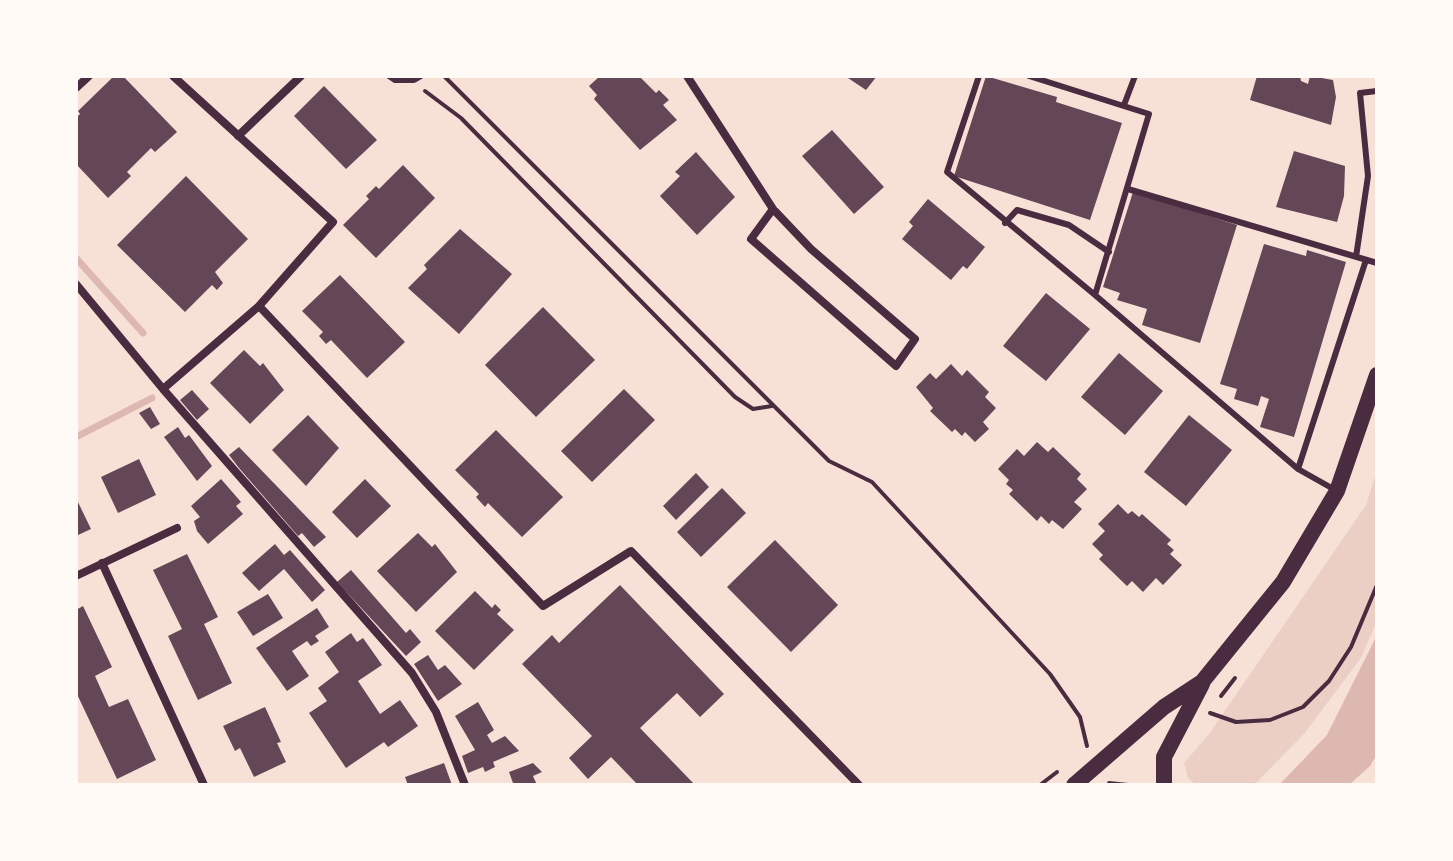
<!DOCTYPE html>
<style>
body{margin:0}
#map{position:relative;width:1453px;height:861px;overflow:hidden;background:#f7e1d7;font-family:"Titillium Web",sans-serif}
canvas{display:block}
.frame{position:absolute;inset:0;border:78px solid #fffaf5;pointer-events:none}
</style>
<div id="map">
<canvas width="1453" height="861"></canvas>
<div class="frame"></div>
</div>
<script>
const context = document.querySelector('canvas').getContext('2d');
context.lineJoin = 'round';
function fillPath(path, color) {
  context.fillStyle = color;
  context.fill(path, 'evenodd');
}
function poly(rows) {
  const path = new Path2D();
  for (const r of rows) {
    path.moveTo(r[0], r[1]);
    for (let i = 2; i < r.length; i += 2) path.lineTo(r[i], r[i + 1]);
  }
  return path;
}
function trace(path, color, width, dash) {
  context.strokeStyle = color;
  context.lineWidth = width;
  context.lineCap = dash ? 'butt' : 'round';
  context.setLineDash(dash || []);
  context.stroke(path);
}
fillPath(poly([
 [1377,470,1377,621,1361,658,1304,734,1254,785,1196,785,1188,778,1184,763,1209,734,1366,505]
]), '#ebcfc5');
fillPath(poly([
 [1377,635,1377,754,1370,766,1349,785,1279,785,1327,735]
]), '#dcb8b0');
trace(poly([
 [76,258,143,333],
 [76,437,152,398]
]), '#dcb8b0', 7);
fillPath(poly([
 [114,76,123,76,177,132,155,152,151,148,127,172,131,176,108,198,76,164,76,118,80,114,78,111],
 [600,76,639,76,656,93,659,90,669,100,663,105,677,120,640,150,594,99,597,95,589,86],
 [845,76,877,76,866,90],
 [986,76,1057,97,1056,102,1122,123,1090,220,954,176],
 [1257,76,1300,76,1301,81,1308,84,1310,76,1333,80,1336,97,1331,125,1250,100],
 [324,86,377,140,346,169,294,116],
 [832,130,884,187,854,214,802,156],
 [1294,151,1345,166,1344,196,1337,222,1276,207],
 [696,152,735,197,697,235,660,196,680,176,675,172],
 [403,165,435,198,376,258,343,225,369,199,366,196,376,186,379,189],
 [186,176,248,239,215,272,223,283,217,290,212,285,185,312,117,245],
 [1133,192,1237,225,1200,343,1142,325,1147,309,1117,300,1120,293,1103,287],
 [928,199,985,247,967,269,963,266,951,280,902,239,913,226,909,222],
 [460,229,512,274,459,334,408,288,427,269,424,265],
 [1264,244,1306,256,1307,250,1346,262,1294,437,1260,427,1269,399,1261,396,1258,406,1234,399,1237,389,1220,384],
 [340,275,405,342,367,378,331,340,326,344,319,336,323,332,302,311],
 [1046,293,1090,329,1046,381,1003,346],
 [543,307,595,360,536,417,485,365],
 [244,350,260,366,263,363,284,390,250,424,210,383],
 [1119,353,1163,391,1125,435,1081,397],
 [951,364,962,376,967,370,989,392,985,397,996,408,983,422,989,429,975,442,965,432,962,436,955,429,952,432,930,411,933,408,916,387,930,373,936,379],
 [624,389,655,420,592,482,561,451],
 [192,390,209,409,197,420,180,400],
 [150,407,160,424,151,429,139,413],
 [308,415,339,448,306,486,272,450],
 [1189,415,1232,450,1186,506,1144,472],
 [178,427,185,438,189,435,212,466,197,481,164,437],
 [496,430,563,497,522,537,488,503,485,507,476,497,479,494,455,470],
 [1037,442,1048,452,1053,447,1081,474,1077,479,1087,489,1074,502,1082,509,1063,529,1052,520,1049,524,1041,516,1037,521,1009,494,1013,490,1006,484,1009,480,998,469,1017,449,1024,456],
 [239,447,326,537,314,547,302,533,298,536,239,468,229,455],
 [139,459,156,495,118,513,101,477],
 [696,473,709,487,676,520,663,506],
 [221,479,241,502,236,506,243,514,208,544,197,531,194,521,200,517,191,506],
 [365,479,391,506,357,538,332,512],
 [722,488,746,513,701,557,677,532],
 [76,498,91,529,76,536],
 [1118,504,1128,514,1132,511,1139,517,1142,514,1171,540,1167,544,1174,550,1170,554,1182,565,1163,585,1156,578,1143,592,1132,581,1127,586,1099,559,1103,555,1092,544,1105,531,1098,524],
 [418,533,432,547,435,544,457,572,416,612,377,571],
 [775,540,838,605,791,652,727,587],
 [275,544,284,555,290,550,325,590,312,602,284,569,259,591,242,573],
 [187,554,218,617,204,624,232,683,198,700,168,636,182,629,153,570],
 [351,570,406,633,410,629,421,642,406,656,337,582],
 [620,585,724,694,700,717,677,693,640,728,695,785,638,785,611,757,588,779,569,758,592,736,522,664,552,635,559,643],
 [475,591,492,608,495,604,501,610,497,614,514,630,474,670,435,631],
 [268,594,283,618,253,636,237,612],
 [83,606,112,667,95,676,109,707,128,699,156,760,117,779,76,692,76,610],
 [317,608,329,627,315,636,319,641,311,646,307,641,292,651,309,676,287,691,256,648],
 [351,633,357,642,363,638,382,665,358,681,380,714,400,700,418,726,388,747,384,742,346,768,309,713,327,701,318,688,339,672,325,652],
 [428,655,438,670,445,665,462,684,438,701,414,664],
 [478,702,494,730,487,735,492,743,505,736,519,751,493,762,495,767,485,772,483,767,468,773,462,756,475,750,455,716],
 [265,707,281,742,277,743,286,762,254,777,240,748,235,751,223,726],
 [444,763,452,785,408,785,405,777],
 [533,763,542,772,533,776,537,785,507,785,513,783,509,772]
]), '#644757');
trace(poly([
 [444,76,829,461,872,482,1050,674,1080,717,1087,746],
 [425,91,461,118,735,397,753,409,772,406],
 [1221,696,1235,678],
 [1210,713,1236,722,1270,720,1303,707,1329,681,1351,647,1377,585],
 [1109,783,1128,785],
 [1040,785,1057,772]
]), '#4a2c40', 4);
trace(poly([
 [389,76,395,80,414,80,421,76],
 [979,76,947,172,1095,295],
 [1029,76,1149,114,1095,295,1298,469],
 [1124,105,1135,76],
 [1128,189,1377,263],
 [1005,223,1017,210,1069,225,1109,252],
 [1356,257,1368,176,1360,93,1377,91],
 [1337,491,1298,469,1366,260]
]), '#4a2c40', 6);
trace(poly([
 [687,76,773,209,811,249,915,339,896,366,751,239,773,209],
 [76,88,89,76],
 [238,136,301,76],
 [76,284,163,389,412,673,436,712,465,785],
 [259,306,543,606,631,551,859,785],
 [163,389,259,306,333,222,173,76],
 [102,563,204,785],
 [76,576,177,528]
]), '#4a2c40', 8);
trace(poly([
 [1074,785,1164,707,1202,682,1283,582,1337,491,1377,375],
 [1164,785,1164,757,1202,684]
]), '#4a2c40', 16);
</script>
